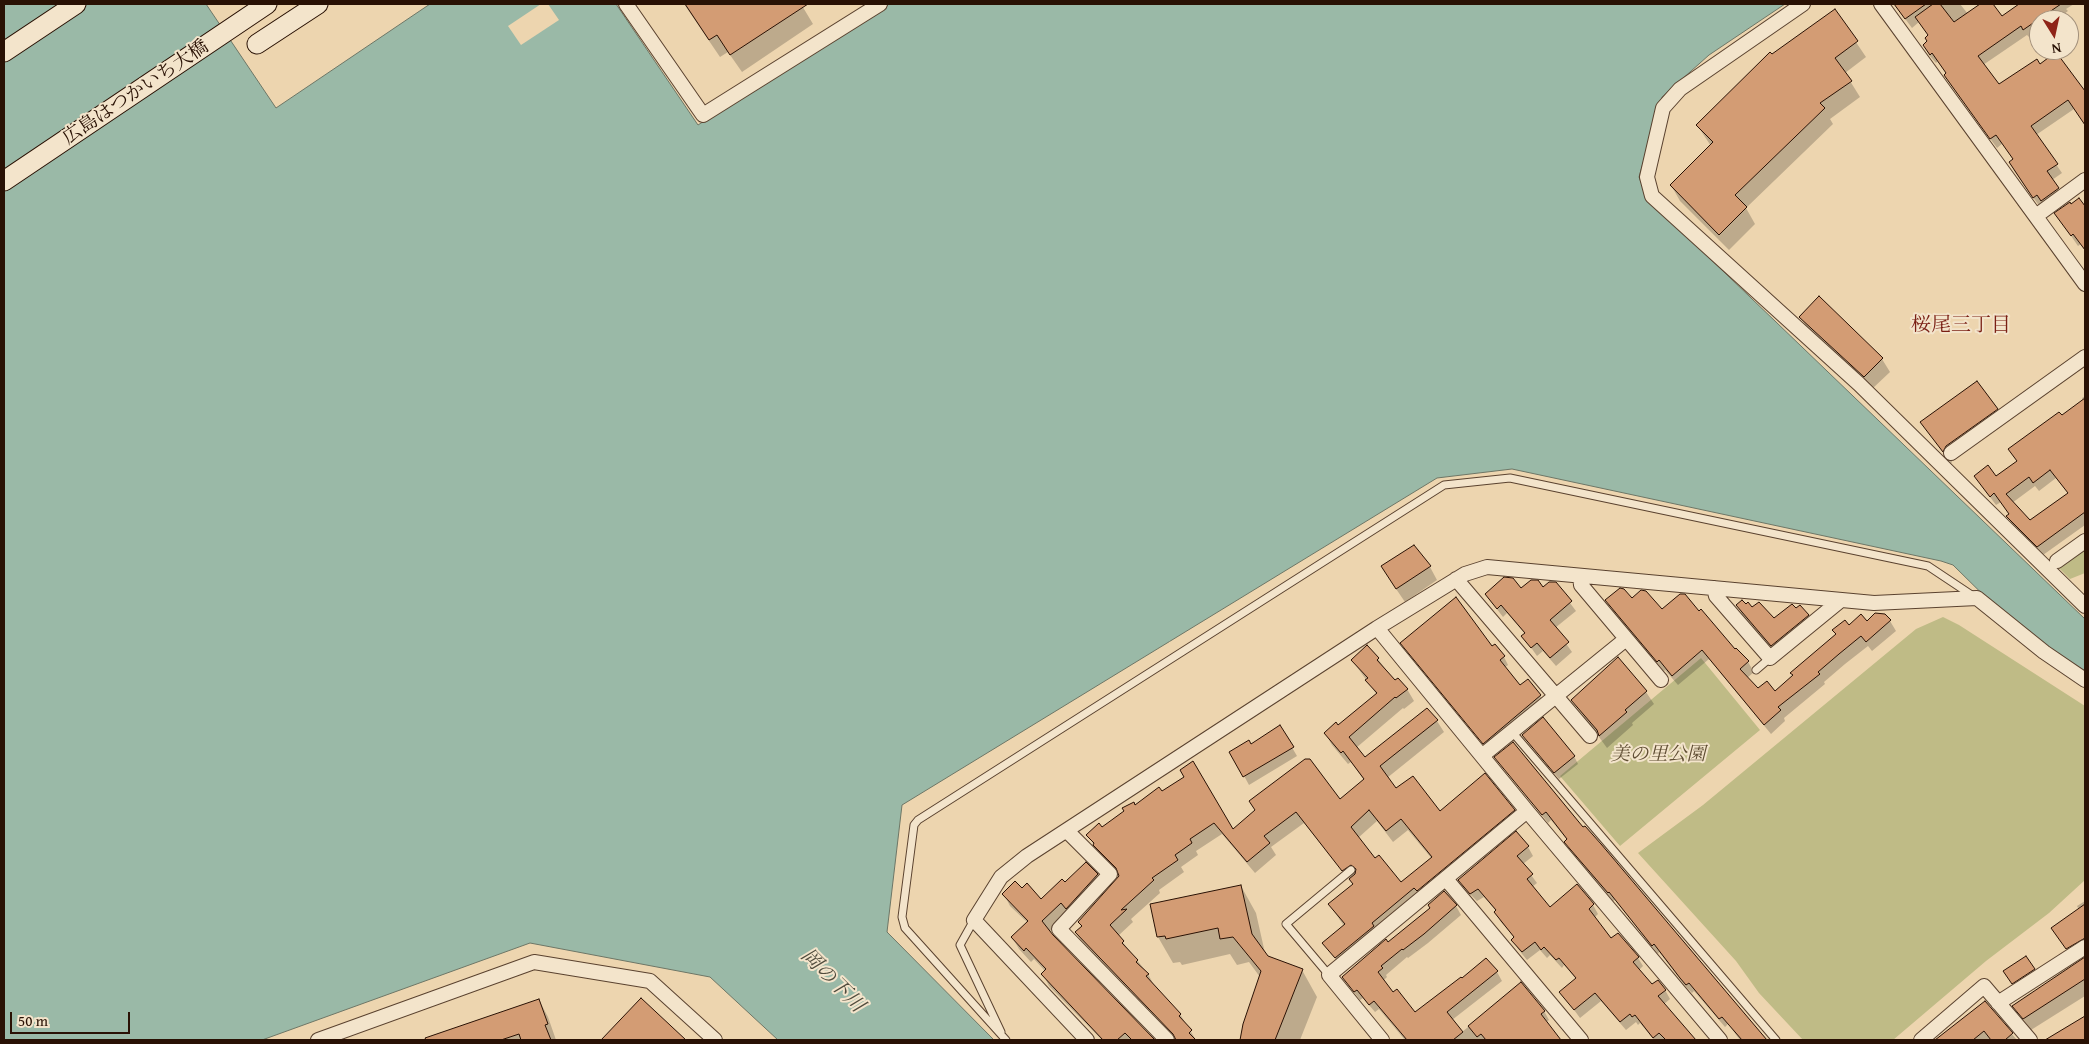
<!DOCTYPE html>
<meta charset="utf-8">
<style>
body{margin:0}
#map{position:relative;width:2089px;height:1044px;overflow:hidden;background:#edd5af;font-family:"Gentium Book Plus",serif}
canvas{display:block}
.frame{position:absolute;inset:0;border:5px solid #291104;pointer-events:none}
.north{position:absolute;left:2029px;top:10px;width:50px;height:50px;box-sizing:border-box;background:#f3e4cb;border:1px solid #a2907b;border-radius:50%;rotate:170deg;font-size:14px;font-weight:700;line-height:20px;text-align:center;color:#291104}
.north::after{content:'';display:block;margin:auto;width:18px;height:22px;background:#8f2418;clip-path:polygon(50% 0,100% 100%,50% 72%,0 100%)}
.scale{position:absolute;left:10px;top:1012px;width:120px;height:22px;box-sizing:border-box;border:2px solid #291104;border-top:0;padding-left:6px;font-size:15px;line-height:18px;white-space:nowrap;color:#291104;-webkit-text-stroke:4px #f3e4cb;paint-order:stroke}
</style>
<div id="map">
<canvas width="2089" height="1044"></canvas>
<div class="frame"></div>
<div class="north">N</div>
<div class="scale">50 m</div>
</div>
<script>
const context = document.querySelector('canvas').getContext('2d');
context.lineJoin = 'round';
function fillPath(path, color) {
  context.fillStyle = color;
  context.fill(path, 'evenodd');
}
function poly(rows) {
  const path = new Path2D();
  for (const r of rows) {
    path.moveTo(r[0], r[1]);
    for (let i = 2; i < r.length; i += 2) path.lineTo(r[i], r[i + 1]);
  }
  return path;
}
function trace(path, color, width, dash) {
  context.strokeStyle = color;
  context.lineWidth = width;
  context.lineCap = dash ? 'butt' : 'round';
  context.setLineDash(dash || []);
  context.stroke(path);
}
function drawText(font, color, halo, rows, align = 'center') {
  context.font = font + ' "Gentium Book Plus","Noto Serif JP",serif';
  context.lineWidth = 4;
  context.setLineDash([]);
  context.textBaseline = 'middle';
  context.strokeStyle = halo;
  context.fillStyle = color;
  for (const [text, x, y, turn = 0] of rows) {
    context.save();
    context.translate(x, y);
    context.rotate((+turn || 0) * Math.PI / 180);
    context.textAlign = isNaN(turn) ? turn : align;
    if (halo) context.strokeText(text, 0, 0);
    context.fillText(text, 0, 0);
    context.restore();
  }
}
fillPath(poly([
 [2085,547,2085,573,2070,579,2058,567],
 [1943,617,1959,625,2085,706,2085,880,2049,913,1986,961,1893,1040,1803,1040,1759,993,1736,961,1638,853,1703,805,1916,629],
 [1701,658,1760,730,1620,846,1560,776]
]), '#bfbb86');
const water = poly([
 [4,4,206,4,276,108,430,4,616,4,698,125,887,4,1785,4,1709,55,1662,97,1639,177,1647,198,2085,619,2085,671,2017,628,1953,565,1941,561,1512,469,1437,478,902,805,887,932,994,1040,778,1040,710,977,530,943,262,1040,4,1040,4,4]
]);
fillPath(water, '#9ab9a7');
trace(water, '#6d7666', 1);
fillPath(poly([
 [541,4,548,4,559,20,521,45,508,26]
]), '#edd5af');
fillPath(poly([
 [684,4,801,4,813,24,742,72,728,52,720,57],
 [1894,4,1960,4,1968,14,1982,4,1991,4,2002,17,2021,4,2074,4,2066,9,2068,11,2056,20,2039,20,2039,32,2030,38,2027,35,1983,65,1999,86,2040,66,2056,54,2085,92,2085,125,2074,109,2036,135,2062,173,2052,180,2063,198,2040,207,2015,172,2010,163,2014,160,2003,143,1997,148,1951,85,1945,76,1947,74,1938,61,1936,63,1929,55,1924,45,1929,42,1929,36,1919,22,1912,28],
 [1835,11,1866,57,1845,73,1860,97,1830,119,1833,124,1746,208,1755,224,1729,250,1680,201,1671,185,1711,146,1697,125,1772,56],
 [2085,204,2085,250,2081,244,2078,246,2056,214],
 [1801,317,1882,359,1890,372,1872,389,1808,330],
 [2085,396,2085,525,2043,555,2013,526,2008,517,2010,515,2001,502,1996,505,1981,485,2018,462,2061,417,2083,401,2082,398],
 [2056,478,2069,494,2030,522,2012,503,2035,486,2039,491],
 [1997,409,2004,423,1953,459,1951,464,1922,422],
 [1413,547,1430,567,1437,580,1405,602,1390,580],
 [1555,583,1576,611,1555,628,1572,652,1556,666,1543,651,1537,656,1523,636,1525,634,1507,613,1503,617,1486,595,1543,589],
 [1607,600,1632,600,1662,611,1735,651,1736,650,1748,662,1754,672,1747,678,1757,690,1775,693,1794,676,1792,673,1837,635,1834,630,1867,623,1884,615,1890,621,1896,631,1872,651,1868,646,1845,664,1824,682,1825,684,1784,718,1785,721,1771,734,1709,659,1678,685,1665,670,1664,671,1613,611],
 [1737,605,1752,609,1774,620,1808,616,1813,624,1777,654,1742,614],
 [1367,647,1378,659,1395,682,1407,689,1414,701,1404,709,1403,708,1356,748,1365,759,1437,721,1444,732,1387,778,1396,789,1439,813,1514,811,1520,822,1343,969,1324,943,1344,926,1329,904,1354,885,1304,823,1271,847,1276,855,1255,873,1222,834,1196,851,1198,855,1181,867,1184,872,1159,890,1160,893,1131,919,1133,922,1118,936,1148,974,1155,987,1180,1014,1196,1040,1176,1040,1083,944,1076,933,1082,927,1079,922,1120,876,1101,857,1088,835,1162,793,1232,831,1256,811,1340,801,1364,780,1351,762,1348,764,1332,745,1325,733,1338,727,1377,695,1352,660],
 [1377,821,1393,842,1408,830,1432,859,1401,884,1375,860,1358,838],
 [1492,647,1504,657,1508,665,1504,668,1520,687,1540,695,1545,704,1489,751,1406,651],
 [1618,658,1646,692,1654,704,1632,723,1633,725,1607,748,1572,700],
 [1280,727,1297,756,1249,785,1231,752,1251,745],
 [1523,735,1574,756,1578,764,1559,779],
 [1496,757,1583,829,1600,845,1765,1040,1740,1040,1728,1024,1725,1027,1694,991,1692,993,1686,987,1659,952,1658,954,1615,900,1613,901,1571,851,1566,842,1568,841,1551,820,1548,823],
 [1528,847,1533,856,1523,864,1537,883,1532,887,1550,908,1577,886,1593,905,1598,914,1594,918,1611,940,1638,958,1643,966,1639,970,1652,986,1665,990,1670,999,1663,1005,1693,1040,1654,1040,1640,1023,1638,1025,1636,1022,1626,1030,1601,1001,1580,1018,1561,992,1576,979,1564,965,1562,968,1550,955,1547,958,1540,950,1527,960,1518,949,1513,940,1515,938,1500,921,1496,911,1484,897,1477,901,1465,889,1460,880],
 [1097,875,1104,887,1049,932,1153,1040,1102,1040,1049,986,1043,974,1045,971,1034,959,1031,962,1019,949,1012,937,1028,923,1010,906,1004,894,1022,890,1041,900,1065,884],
 [1241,886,1256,913,1265,953,1268,957,1302,970,1317,997,1300,1040,1241,1040,1244,1025,1260,977,1249,962,1237,965,1230,954,1182,965,1180,962,1173,963,1158,937],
 [2085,901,2085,954,2074,960,2060,940,2079,910,2077,906],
 [1456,906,1461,915,1428,943,1408,958,1407,957,1386,975,1387,977,1383,981,1393,994,1415,1014,1497,972,1502,981,1452,1020,1462,1032,1521,984,1544,1011,1549,1020,1546,1022,1560,1040,1405,1040,1379,1009,1375,1012,1363,998,1360,1000,1349,986,1344,977,1388,944],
 [2026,958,2039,978,2018,992,2010,980],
 [2085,958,2085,996,2031,1030,2014,1006],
 [539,1000,548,1017,556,1040,423,1040],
 [641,1000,683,1040,603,1040],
 [1985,1003,2017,1040,1937,1040],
 [2085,1018,2085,1040,2048,1040]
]), '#0003');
const building = poly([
 [685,4,808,4,730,55,717,35,709,40,685,4],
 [1894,4,1926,4,1905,19,1894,4],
 [1933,4,1940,4,1954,22,1980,4,1993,4,2002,16,2019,4,2061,4,2023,30,2021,26,1978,56,1999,84,2037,59,2040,64,2056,52,2085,91,2085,125,2068,100,2031,126,2058,164,2047,171,2059,188,2041,201,2037,195,2033,198,2009,162,2013,159,1996,135,1990,139,1944,75,1946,73,1932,53,1930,55,1923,45,1927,41,1925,38,1928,35,1915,17,1933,4],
 [1835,9,1858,41,1835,58,1852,81,1820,103,1825,108,1735,195,1747,207,1719,235,1670,185,1713,142,1696,125,1770,52,1772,54,1835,9],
 [2079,198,2085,206,2085,250,2073,234,2071,236,2054,213,2070,202,2071,204,2079,198],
 [1819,296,1883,358,1864,377,1799,317,1819,296],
 [1977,381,1998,409,1946,446,1943,452,1920,422,1977,381],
 [2085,398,2085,512,2037,547,2006,516,2009,514,1994,493,1990,497,1974,476,1988,465,1996,476,2017,461,2008,449,2059,412,2062,415,2085,398],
 [2050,470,2068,493,2030,520,2006,494,2029,477,2033,483,2050,470],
 [1414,545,1431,566,1396,589,1381,566,1414,545],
 [1504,577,1513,578,1521,588,1531,580,1538,580,1543,587,1549,582,1556,582,1572,601,1550,620,1569,642,1550,658,1537,643,1531,648,1521,636,1525,633,1501,605,1497,609,1485,594,1504,577],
 [1620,588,1624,589,1632,598,1641,590,1646,591,1662,609,1680,594,1685,594,1699,611,1701,609,1735,649,1736,648,1749,661,1740,669,1758,688,1767,681,1775,691,1793,675,1790,673,1836,634,1832,630,1845,620,1849,625,1861,614,1867,621,1875,613,1885,614,1891,620,1866,642,1861,636,1839,654,1818,672,1820,674,1778,707,1781,710,1764,725,1702,650,1672,676,1659,660,1657,662,1605,600,1620,588],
 [1456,597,1492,646,1495,644,1505,656,1500,660,1520,685,1528,679,1541,695,1483,744,1400,643,1456,597],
 [1742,600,1746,604,1748,602,1752,607,1759,602,1774,618,1792,604,1796,608,1800,605,1809,615,1771,646,1736,605,1742,600],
 [1367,645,1379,658,1377,660,1395,680,1398,678,1408,689,1396,698,1395,697,1349,737,1365,757,1427,708,1438,720,1380,766,1396,788,1413,776,1440,811,1485,773,1515,810,1417,891,1414,888,1372,923,1374,926,1335,958,1322,943,1345,924,1328,904,1353,884,1349,879,1355,874,1356,869,1351,865,1342,871,1296,812,1264,836,1270,843,1247,862,1214,823,1190,839,1192,843,1175,855,1178,860,1152,878,1154,880,1121,910,1127,909,1110,925,1124,941,1122,943,1138,960,1136,962,1149,974,1146,976,1181,1014,1179,1016,1192,1030,1189,1033,1196,1040,1176,1040,1173,1034,1075,932,1082,926,1078,922,1119,876,1116,868,1093,845,1094,843,1086,835,1099,823,1102,827,1124,811,1122,808,1134,802,1135,805,1159,787,1162,791,1184,777,1180,770,1193,761,1233,829,1255,810,1249,801,1305,759,1310,759,1340,799,1364,779,1343,751,1341,753,1324,733,1336,722,1338,725,1377,693,1365,680,1368,678,1351,660,1367,645],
 [1369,810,1386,831,1401,819,1432,857,1401,882,1379,855,1375,858,1351,827,1369,810],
 [1618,657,1647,691,1625,710,1627,712,1599,736,1597,730,1571,700,1618,657],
 [1543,717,1575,756,1554,773,1522,735,1543,717],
 [1280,725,1294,747,1243,777,1229,752,1249,740,1251,744,1280,725],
 [1513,742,1583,827,1585,826,1601,844,1767,1040,1742,1040,1722,1017,1719,1019,1689,983,1686,985,1680,978,1654,944,1652,946,1609,892,1608,893,1564,842,1567,839,1546,812,1542,815,1494,757,1513,742],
 [1516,831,1529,846,1517,856,1533,874,1527,879,1550,907,1577,884,1594,904,1589,909,1611,938,1618,933,1639,957,1633,962,1652,984,1658,980,1666,990,1658,996,1696,1040,1666,1040,1659,1033,1653,1038,1635,1015,1632,1017,1630,1014,1620,1022,1595,993,1574,1010,1559,992,1576,978,1559,958,1556,960,1544,947,1541,950,1535,942,1522,952,1511,940,1514,937,1494,912,1496,910,1478,889,1470,894,1458,880,1516,831],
 [1086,862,1098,874,1066,909,1061,903,1042,921,1053,935,1155,1040,1132,1040,1125,1033,1117,1040,1103,1040,1041,974,1046,969,1026,948,1024,951,1011,937,1028,921,1002,894,1015,881,1022,888,1027,883,1041,899,1062,879,1065,882,1086,862],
 [1241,885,1252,934,1268,956,1303,969,1275,1040,1240,1040,1243,1024,1261,971,1233,937,1220,939,1218,928,1166,939,1165,936,1157,937,1150,904,1241,885],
 [1444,891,1457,905,1424,934,1403,950,1402,949,1381,966,1383,968,1378,972,1393,992,1397,989,1415,1012,1461,977,1462,978,1486,958,1498,971,1447,1012,1463,1032,1453,1040,1407,1040,1374,1001,1369,1005,1357,990,1354,992,1342,977,1386,939,1388,942,1430,908,1428,905,1444,891],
 [2085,904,2085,938,2066,949,2051,928,2085,904],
 [2026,956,2035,969,2012,984,2003,971,2026,956],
 [2085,957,2085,979,2023,1019,2012,1006,2085,957],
 [1521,982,1545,1011,1541,1014,1561,1040,1486,1040,1481,1034,1477,1037,1468,1026,1521,982],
 [641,998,686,1040,601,1040,641,998],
 [539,999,548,1024,545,1025,551,1040,521,1040,519,1034,501,1040,426,1040,425,1038,539,999],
 [1985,1001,2013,1033,2005,1040,1991,1040,1984,1031,1973,1040,1935,1040,1985,1001],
 [2085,1016,2085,1040,2045,1040,2085,1016]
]);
fillPath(building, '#d39c74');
trace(building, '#291104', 1);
const lane = poly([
 [1756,670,1770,658],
 [1513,733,1776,1040],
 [974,920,960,945,1001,1032],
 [1329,975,1286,924,1351,870],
 [1006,1040,905,928,902,917,914,825,918,820,1444,485,1510,478,1928,566,1973,596]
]);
const street = poly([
 [626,4,703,115,880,4],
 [1803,4,1680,89,1663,108,1647,177,1652,196,1859,384,2085,606],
 [1881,4,2085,284],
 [2036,216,2085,180],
 [1951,453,2085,357],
 [2057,561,2085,541],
 [1580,576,1581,585,1661,680],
 [1456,579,1590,736],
 [1714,588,1716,596,1770,658,1841,600],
 [1377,628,1527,811,1720,1040],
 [1483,755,1626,639],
 [1067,831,1110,874,1059,929,1167,1040],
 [1446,879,1581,1040],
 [1998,1003,2085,947],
 [318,1040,534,962,650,981,715,1040],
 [1087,1040,974,920,1001,877,1027,856,1377,628,1465,574,1487,567,1874,603,1977,598,2044,652,2085,680],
 [1382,1040,1329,975,1527,811],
 [1921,1040,1984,986,2030,1040]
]);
const secondary = poly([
 [257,44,318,4],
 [4,52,76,4],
 [4,181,267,4]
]);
trace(lane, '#5a422f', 9);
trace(street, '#5a422f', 16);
trace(secondary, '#291104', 21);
trace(lane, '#f3e4cb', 7);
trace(street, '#f3e4cb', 14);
trace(secondary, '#f3e4cb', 19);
drawText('19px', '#291104', '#f3e4cb', [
 ["広島はつかいち大橋",136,93,-34]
]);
drawText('italic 19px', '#5e4c32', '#f3e4cb', [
 ["美の里公園",1658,755]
]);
drawText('20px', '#7a1f14', '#f3e4cb', [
 ["桜尾三丁目",1961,326]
]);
drawText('italic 20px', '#514c3d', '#f3e4cb', [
 ["岡の下川",832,981,45]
]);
</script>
